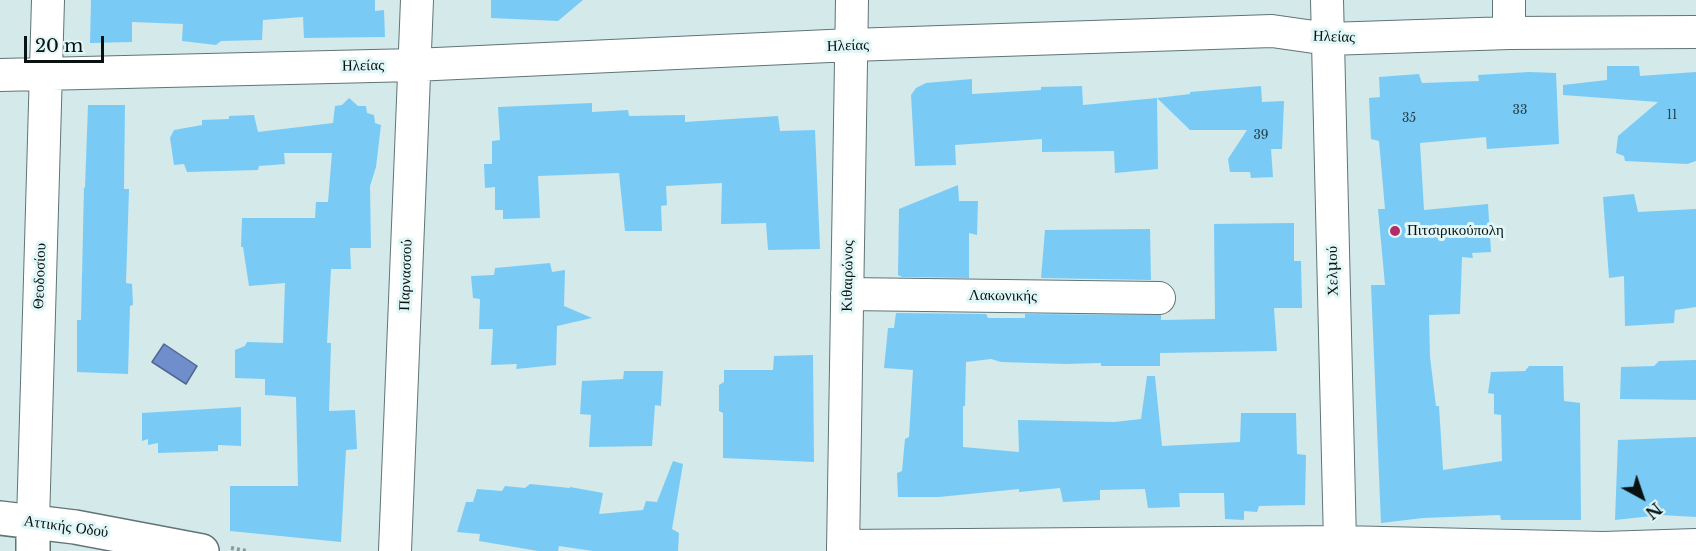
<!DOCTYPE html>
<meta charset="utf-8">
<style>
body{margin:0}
#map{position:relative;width:1696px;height:551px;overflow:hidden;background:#d3e9ea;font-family:"Libre Baskerville",serif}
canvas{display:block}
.north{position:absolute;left:1612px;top:467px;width:60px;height:60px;-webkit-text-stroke:4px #e0f6f7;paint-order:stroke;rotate:140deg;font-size:16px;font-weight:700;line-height:24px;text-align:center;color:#091111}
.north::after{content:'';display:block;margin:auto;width:21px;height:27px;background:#091111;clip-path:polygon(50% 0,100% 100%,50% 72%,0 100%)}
.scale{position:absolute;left:24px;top:36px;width:80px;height:27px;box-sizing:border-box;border:3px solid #091111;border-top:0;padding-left:8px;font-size:18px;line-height:21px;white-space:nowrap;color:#091111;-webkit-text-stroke:4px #e0f6f7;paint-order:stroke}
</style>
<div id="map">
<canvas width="1696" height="551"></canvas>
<div class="north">N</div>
<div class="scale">20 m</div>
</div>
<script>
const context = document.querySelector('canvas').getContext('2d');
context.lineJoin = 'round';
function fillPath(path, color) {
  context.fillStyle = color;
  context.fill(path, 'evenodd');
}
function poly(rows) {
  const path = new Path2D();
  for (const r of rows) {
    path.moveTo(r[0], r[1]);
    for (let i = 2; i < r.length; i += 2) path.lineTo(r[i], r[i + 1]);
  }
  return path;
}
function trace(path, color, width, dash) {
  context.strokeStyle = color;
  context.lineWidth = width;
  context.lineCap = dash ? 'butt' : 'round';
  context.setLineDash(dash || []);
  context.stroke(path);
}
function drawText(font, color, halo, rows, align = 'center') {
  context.font = font + ' "Libre Baskerville",serif';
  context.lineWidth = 6;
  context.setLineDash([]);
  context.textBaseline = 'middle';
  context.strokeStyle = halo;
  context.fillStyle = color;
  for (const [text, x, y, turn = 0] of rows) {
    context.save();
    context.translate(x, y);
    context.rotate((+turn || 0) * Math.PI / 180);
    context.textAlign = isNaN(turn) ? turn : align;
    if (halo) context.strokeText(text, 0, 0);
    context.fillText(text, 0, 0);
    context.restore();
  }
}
const water = poly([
 [164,344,197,366,186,384,152,362,164,344]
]);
fillPath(water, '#708dcc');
trace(water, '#516894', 1.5);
fillPath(poly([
 [91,0,375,0,375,11,384,10,385,37,304,38,303,17,263,20,262,40,221,41,216,45,182,41,183,24,132,22,132,42,90,43],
 [491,0,583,0,558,21,491,18],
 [1607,66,1639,66,1640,76,1696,72,1696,161,1687,164,1625,161,1624,156,1616,153,1618,136,1658,102,1563,95,1563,85,1607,80],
 [1529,72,1556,73,1559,144,1487,149,1486,137,1420,143,1424,210,1488,204,1491,252,1472,253,1473,258,1462,257,1460,314,1429,315,1430,357,1436,406,1439,406,1443,470,1502,461,1501,415,1494,414,1494,394,1488,393,1491,372,1525,371,1529,366,1563,366,1564,401,1580,403,1581,520,1501,520,1500,515,1423,518,1381,523,1371,285,1385,285,1378,209,1385,209,1379,141,1371,139,1369,98,1380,97,1379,77,1419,74,1422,83,1479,81,1478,75],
 [972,79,972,94,1041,90,1041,87,1082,86,1083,105,1157,98,1158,169,1115,173,1114,151,1042,152,1042,139,955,145,956,165,915,166,911,95,916,88,926,83],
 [1261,86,1262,102,1284,101,1282,149,1271,149,1273,177,1251,178,1250,172,1230,172,1228,159,1247,130,1190,130,1157,98,1190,94,1190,92],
 [349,98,358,106,366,106,367,113,374,115,375,123,381,125,376,167,370,186,371,248,350,248,351,269,331,269,327,343,331,343,329,411,355,410,357,449,346,450,341,542,230,531,230,486,298,486,296,397,265,395,265,379,235,378,235,350,245,346,247,342,283,343,285,283,249,286,243,247,241,247,242,218,315,218,316,202,328,202,332,153,284,153,285,164,259,166,258,170,187,172,184,164,174,165,170,138,174,130,202,125,202,120,229,119,229,116,254,115,258,132,333,123,335,106,342,105],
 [592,103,592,112,628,110,629,116,685,115,685,122,778,116,780,131,815,130,820,249,768,250,766,223,721,224,722,183,666,186,667,205,661,206,662,231,625,231,619,173,538,176,540,218,503,219,503,210,495,210,495,187,485,188,484,164,492,164,492,141,500,140,498,107],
 [88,105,125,105,124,189,129,189,126,283,132,284,133,305,130,306,128,374,77,372,77,320,81,320,84,187,85,188],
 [958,185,959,201,978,201,977,235,969,233,969,278,902,277,898,275,899,209],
 [1634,194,1638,212,1696,209,1696,307,1675,310,1674,323,1625,326,1624,276,1609,278,1603,197],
 [1294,223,1294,261,1301,261,1302,308,1274,308,1277,351,1160,353,1160,366,1101,366,1101,363,1066,364,1001,362,991,359,966,362,965,406,963,406,963,447,1019,452,1018,420,1114,422,1141,419,1147,376,1155,376,1162,446,1240,442,1241,413,1296,413,1297,454,1306,455,1305,505,1259,506,1257,512,1244,511,1244,520,1225,519,1224,493,1179,493,1180,507,1148,508,1145,489,1100,490,1100,500,1063,502,1060,488,1019,492,1019,489,939,497,898,497,897,473,902,471,905,439,909,437,913,370,884,368,888,328,894,328,896,313,986,314,988,318,1025,318,1025,314,1161,315,1161,320,1215,319,1214,224],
 [1150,229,1151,280,1041,278,1045,230],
 [550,263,552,272,565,270,564,306,592,318,557,326,556,365,516,369,517,364,491,365,493,329,479,329,480,299,473,298,471,276,494,275,495,268],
 [813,355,814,462,723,458,723,413,719,411,719,385,724,382,724,370,773,370,774,356],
 [1696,360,1696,400,1620,399,1621,367,1654,366,1659,361],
 [624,371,663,371,661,406,655,405,652,446,589,447,591,415,580,414,582,381,623,379],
 [241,407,241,446,218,445,218,451,158,453,158,443,148,445,148,439,142,441,142,413],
 [1696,437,1696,517,1661,515,1615,520,1618,440],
 [673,461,683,464,672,529,679,533,678,551,593,551,559,546,558,551,538,551,479,541,480,534,457,532,466,502,473,502,477,489,502,491,505,486,525,488,530,484,570,488,570,487,603,493,599,514,643,510,646,501,657,502]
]), '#79cbf6');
const minor = poly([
 [1327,0,1340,542],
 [1509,0,1509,33],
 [0,75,414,65,851,45,1272,31,1328,39,1509,33,1696,32],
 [847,294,1159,298],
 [33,522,48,0],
 [843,546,1340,542,1603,548,1696,545],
 [395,551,417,0],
 [843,551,852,0]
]);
const tertiary = poly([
 [0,518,75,527,202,551],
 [33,522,33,551]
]);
trace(minor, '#617476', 34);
trace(tertiary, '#617476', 36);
trace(poly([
 [231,548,247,551]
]), '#8a9b9b', 4, [3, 3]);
trace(minor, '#fff', 32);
trace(tertiary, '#fff', 33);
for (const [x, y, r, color] of [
 [1395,231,6,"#b52b67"]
]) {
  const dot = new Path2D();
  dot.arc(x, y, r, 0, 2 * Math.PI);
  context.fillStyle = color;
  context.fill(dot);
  trace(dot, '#e0f6f7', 2);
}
drawText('12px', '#25404a', null, [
 ["33",1520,111],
 ["11",1672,116],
 ["35",1409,119],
 ["39",1261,136]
]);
drawText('15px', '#091111', '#e0f6f7', [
 ["Ηλείας",1334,37,2],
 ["Ηλείας",848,46,-2],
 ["Ηλείας",363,66,-1],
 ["Χελμού",1333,271,-91],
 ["Παρνασσού",406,275,-88],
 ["Θεοδοσίου",40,276,-88],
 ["Κιθαιρώνος",848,276,-89],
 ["Λακωνικής",1003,296,1],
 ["Αττικής Οδού",66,527,8]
]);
drawText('15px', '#091111', '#e0f6f7', [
 ["Πιτσιρικούπολη",1407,231]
], 'left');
</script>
